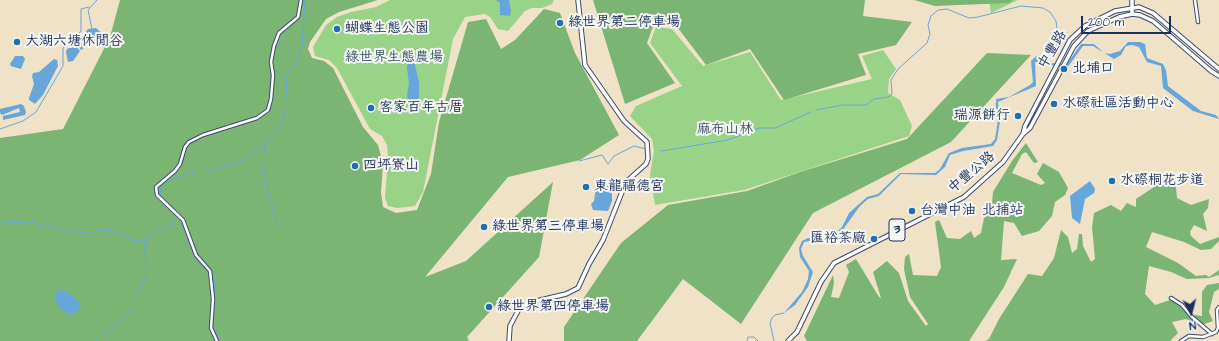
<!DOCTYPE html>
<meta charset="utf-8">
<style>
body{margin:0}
#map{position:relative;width:1219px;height:341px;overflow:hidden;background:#efe2c6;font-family:"Architects Daughter",sans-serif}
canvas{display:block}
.north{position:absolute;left:1171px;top:293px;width:40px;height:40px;-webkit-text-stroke:3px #f6f6f2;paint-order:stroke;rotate:173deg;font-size:11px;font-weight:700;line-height:16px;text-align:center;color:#1b2f5e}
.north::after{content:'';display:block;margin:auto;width:14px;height:18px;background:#1b2f5e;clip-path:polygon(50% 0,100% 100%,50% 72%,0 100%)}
.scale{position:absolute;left:1081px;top:16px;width:90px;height:18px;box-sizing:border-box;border:2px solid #1b2f5e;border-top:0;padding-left:5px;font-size:12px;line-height:14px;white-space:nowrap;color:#1b2f5e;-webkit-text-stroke:3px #f6f6f2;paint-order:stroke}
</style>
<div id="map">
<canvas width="1219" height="341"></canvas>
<div class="north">N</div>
<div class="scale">200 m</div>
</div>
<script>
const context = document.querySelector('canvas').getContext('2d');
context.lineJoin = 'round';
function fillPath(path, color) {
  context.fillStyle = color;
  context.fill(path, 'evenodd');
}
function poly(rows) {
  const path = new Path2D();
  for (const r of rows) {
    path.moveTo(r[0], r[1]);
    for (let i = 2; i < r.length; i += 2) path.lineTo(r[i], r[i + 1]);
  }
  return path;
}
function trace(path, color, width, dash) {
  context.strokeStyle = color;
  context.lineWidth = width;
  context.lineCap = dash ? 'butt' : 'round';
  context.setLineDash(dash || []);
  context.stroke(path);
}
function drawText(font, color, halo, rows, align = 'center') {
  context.font = font + ' "Architects Daughter","LXGW WenKai TC",sans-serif';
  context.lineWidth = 4;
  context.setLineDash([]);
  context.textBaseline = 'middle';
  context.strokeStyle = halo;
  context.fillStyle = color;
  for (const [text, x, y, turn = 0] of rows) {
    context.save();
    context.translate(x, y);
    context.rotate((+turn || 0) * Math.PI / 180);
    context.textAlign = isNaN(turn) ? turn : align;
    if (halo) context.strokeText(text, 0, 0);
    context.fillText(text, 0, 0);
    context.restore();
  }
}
fillPath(poly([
 [390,0,554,0,552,4,542,8,532,8,525,11,508,31,498,29,490,17,485,14,465,17,453,39,423,192,415,206,397,208,388,206,385,198,388,158,387,145,382,136,370,129,337,68,329,60,315,56,313,47,326,25,337,17,351,12,376,7],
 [989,0,1018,0,991,13],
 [656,27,672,29,703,66,750,52,781,100,872,79,862,56,883,50,896,69,889,79,888,93,900,100,912,126,909,136,744,190,655,205,650,175,654,150,652,139,630,116,636,106,682,86,650,43]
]), '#98d387');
fillPath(poly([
 [120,0,378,0,339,12,326,19,310,42,308,49,312,58,324,61,333,68,363,127,378,145,383,164,381,192,383,207,396,213,417,210,431,174,439,122,468,22,486,19,501,49,515,40,544,9,560,13,575,53,619,135,580,160,508,177,425,277,466,261,553,182,539,257,467,337,469,341,0,341,0,138,63,129,110,37],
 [593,0,865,0,863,16,912,22,896,45,858,54,866,75,784,100,750,49,706,65,678,28,655,21,647,43,675,83,625,104],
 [914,0,1013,0,1009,3,935,6],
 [987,53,1031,55,951,142,813,213,741,324,683,279,637,341,564,341,564,327,621,243,668,205,747,191,800,172,907,139],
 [1026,143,1038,162,1034,163,1026,152,1022,154,1012,173,1041,185,1045,183,1037,174,1043,163,1059,172,1068,188,1065,195,1055,202,1052,216,1039,231,1022,236,1014,223,1004,221,1001,260,1017,259,1004,287,969,341,807,341,804,336,833,275,834,283,831,297,839,298,849,272,846,265,856,259,879,297,881,298,873,272,887,261,899,273,908,301,926,326,928,324,910,297,904,269,905,257,909,254,913,275,937,276,941,267,935,222,939,220,947,238,960,239,971,231,974,238,981,233,984,218,991,214,993,192,1012,161],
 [1163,181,1176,187,1177,198,1191,205,1209,199,1208,208,1203,214,1207,231,1194,225,1190,232,1191,236,1200,244,1219,237,1219,241,1211,249,1201,250,1184,242,1152,232,1146,247,1178,263,1196,276,1206,275,1209,277,1219,270,1219,275,1209,278,1187,279,1171,272,1149,266,1145,294,1155,305,1173,299,1188,314,1202,316,1202,292,1207,285,1219,283,1219,289,1214,292,1209,312,1213,321,1199,326,1186,319,1172,322,1178,333,1170,341,985,341,989,339,999,319,1028,274,1042,276,1054,258,1061,230,1068,237,1072,253,1077,249,1079,234,1082,234,1083,246,1091,262,1095,259,1092,227,1094,213,1111,205,1121,211,1127,203,1136,207,1136,199]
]), '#7ab574');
fillPath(poly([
 [496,0,509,0,511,11,510,16,500,15,500,3],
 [96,28,106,37,105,40,99,44,87,46,81,50,77,44,88,29],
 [1128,42,1140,42,1145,44,1147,58,1163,64,1166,70,1168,86,1201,111,1216,115,1219,119,1193,111,1163,88,1161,66,1147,62,1139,47,1132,45,1126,46,1121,55,1114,59,1093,46,1083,46,1067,68,1035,62,1036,86,998,102,1000,121,997,140,993,146,963,151,950,155,945,167,936,175,901,174,879,196,868,199,860,206,839,235,826,241,821,242,815,240,804,242,801,249,803,256,813,272,808,287,795,305,784,313,802,292,808,279,809,271,800,257,799,248,802,241,808,238,826,239,832,237,842,227,849,213,867,197,878,194,900,173,935,173,940,169,949,153,962,148,991,144,995,139,998,120,996,99,1009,97,1030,85,1033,82,1031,61,1036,56,1049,63,1067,64,1081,44,1094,44,1104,53,1110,54,1120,51],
 [75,45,80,51,73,61,68,62,66,52,67,49],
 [409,54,417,55,415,65,419,82,419,98,415,101,411,102,408,100,407,95,409,83,407,68],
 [15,56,23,56,25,59,21,69,11,66,10,64],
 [54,59,57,60,58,66,43,95,35,104,29,100,29,98,34,84,32,76,33,73,39,72],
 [21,104,24,106,26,112,25,115,3,120,3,116,20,112,19,108,2,115,0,113,0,109],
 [600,181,610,188,612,194,612,201,608,211,593,210,591,204,594,201,596,187],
 [1090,181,1095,189,1094,193,1085,199,1080,224,1072,218,1070,196],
 [61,289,77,299,81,308,73,315,63,311,55,300,56,293]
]), '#67a6da');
trace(poly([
 [92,29,88,10,97,0],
 [996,103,997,110],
 [816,110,843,105,866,105,874,99,889,97,892,94,891,80,898,69,927,43,930,34,928,25,931,16,938,10,947,9,969,18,978,17,1021,6,1043,8,1050,12,1056,21,1058,36,1054,58],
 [0,129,23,121,36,112,63,66,63,48,73,41,81,31,81,9,89,7],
 [265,145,263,161,267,187,276,221,280,227],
 [661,151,728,140,759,128,775,128,811,112],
 [579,161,602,155,608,164,614,156,634,146,646,149],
 [160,196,161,187,165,183,194,172,209,171,243,160,265,144,281,126,285,113,287,75,297,61,302,47,305,0],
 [161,202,181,222,195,258,207,270],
 [2,223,30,222,79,233,109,230,133,240,140,241,147,240,157,231,171,227,177,217],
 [213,275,215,283,213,325,219,341],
 [136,298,145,278,146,266,144,241],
 [96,341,126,318,133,305],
 [747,341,748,337,754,337,758,341],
 [774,341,770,323,772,318,775,315,784,313]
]), '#67a6da', 1);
const street = poly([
 [1195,0,1198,22],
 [1171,298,1182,305,1192,317,1212,334],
 [217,341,211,328,213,299,210,271,196,255,183,220,157,195,156,187,175,171,180,164,185,147,189,142,203,135,257,118,268,110,271,99,273,75,271,62,274,46,279,33,298,17,301,0],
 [1181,341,1189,336,1203,337,1216,332,1218,328,1217,310,1219,307]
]);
const secondary = poly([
 [1132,14,1132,0],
 [509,341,510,326,519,309,532,302,566,294,578,288,589,264,603,240,626,182,646,164,648,159,647,142,624,121,585,65,578,0]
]);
const primary = poly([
 [1023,134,1025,126,1070,40,1085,26,1115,11,1139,7,1153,13,1219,69],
 [788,341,797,332,821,282,834,263,964,197,1003,162,1023,134,1030,128,1074,46,1088,31,1119,17,1132,14,1140,15,1153,21,1211,71,1219,76]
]);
trace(street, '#3b4a6e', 4.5);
trace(secondary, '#3b4a6e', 5.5);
trace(primary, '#3b4a6e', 5.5);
trace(street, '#fff', 2.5);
trace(secondary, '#fff', 3.5);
trace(primary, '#fff', 3.5);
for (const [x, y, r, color] of [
 [560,23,4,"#1f6fb2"],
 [337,29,4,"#1f6fb2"],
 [17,42,4,"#1f6fb2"],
 [1064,69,4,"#1f6fb2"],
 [1054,104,4,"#1f6fb2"],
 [371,108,4,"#1f6fb2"],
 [1018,116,4,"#1f6fb2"],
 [355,166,4,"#1f6fb2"],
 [1112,181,4,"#1f6fb2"],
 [586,187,4,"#1f6fb2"],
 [912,211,4,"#1f6fb2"],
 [484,227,4,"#1f6fb2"],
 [874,239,4,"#1f6fb2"],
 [489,307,4,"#1f6fb2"]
]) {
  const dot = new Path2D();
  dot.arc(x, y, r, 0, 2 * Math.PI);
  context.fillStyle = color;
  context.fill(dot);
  trace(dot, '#f6f6f2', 1.5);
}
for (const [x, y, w] of [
 [897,230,16]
]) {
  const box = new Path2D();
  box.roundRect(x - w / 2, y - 11, w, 22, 3);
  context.fillStyle = '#f6f6f2';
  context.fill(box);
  trace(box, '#1b2f5e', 1);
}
drawText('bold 13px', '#1b2f5e', null, [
 ["3",897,230]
]);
drawText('14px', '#1b2f5e', '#f6f6f2', [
 ["綠世界第二停車場",568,23],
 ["蝴蝶生態公園",345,29],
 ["大湖六塘休閒谷",25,42],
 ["北埔口",1072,69],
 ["水磜社區活動中心",1062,104],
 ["客家百年古厝",379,108],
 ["瑞源餅行",1010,116,"right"],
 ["四坪寮山",363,166],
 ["水磜桐花步道",1120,181],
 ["東龍福德宮",594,187],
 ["台灣中油 北捕站",920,211],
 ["綠世界第三停車場",492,227],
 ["匯裕茶廠",866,239,"right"],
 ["綠世界第四停車場",497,307]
], 'left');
drawText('14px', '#1b2f5e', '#f6f6f2', [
 ["中豐路",1053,50,-59],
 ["中豐公路",972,173,-40]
]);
drawText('14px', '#3a5868', '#f6f6f2', [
 ["綠世界生態農場",394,58],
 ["麻布山林",725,130]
]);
</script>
